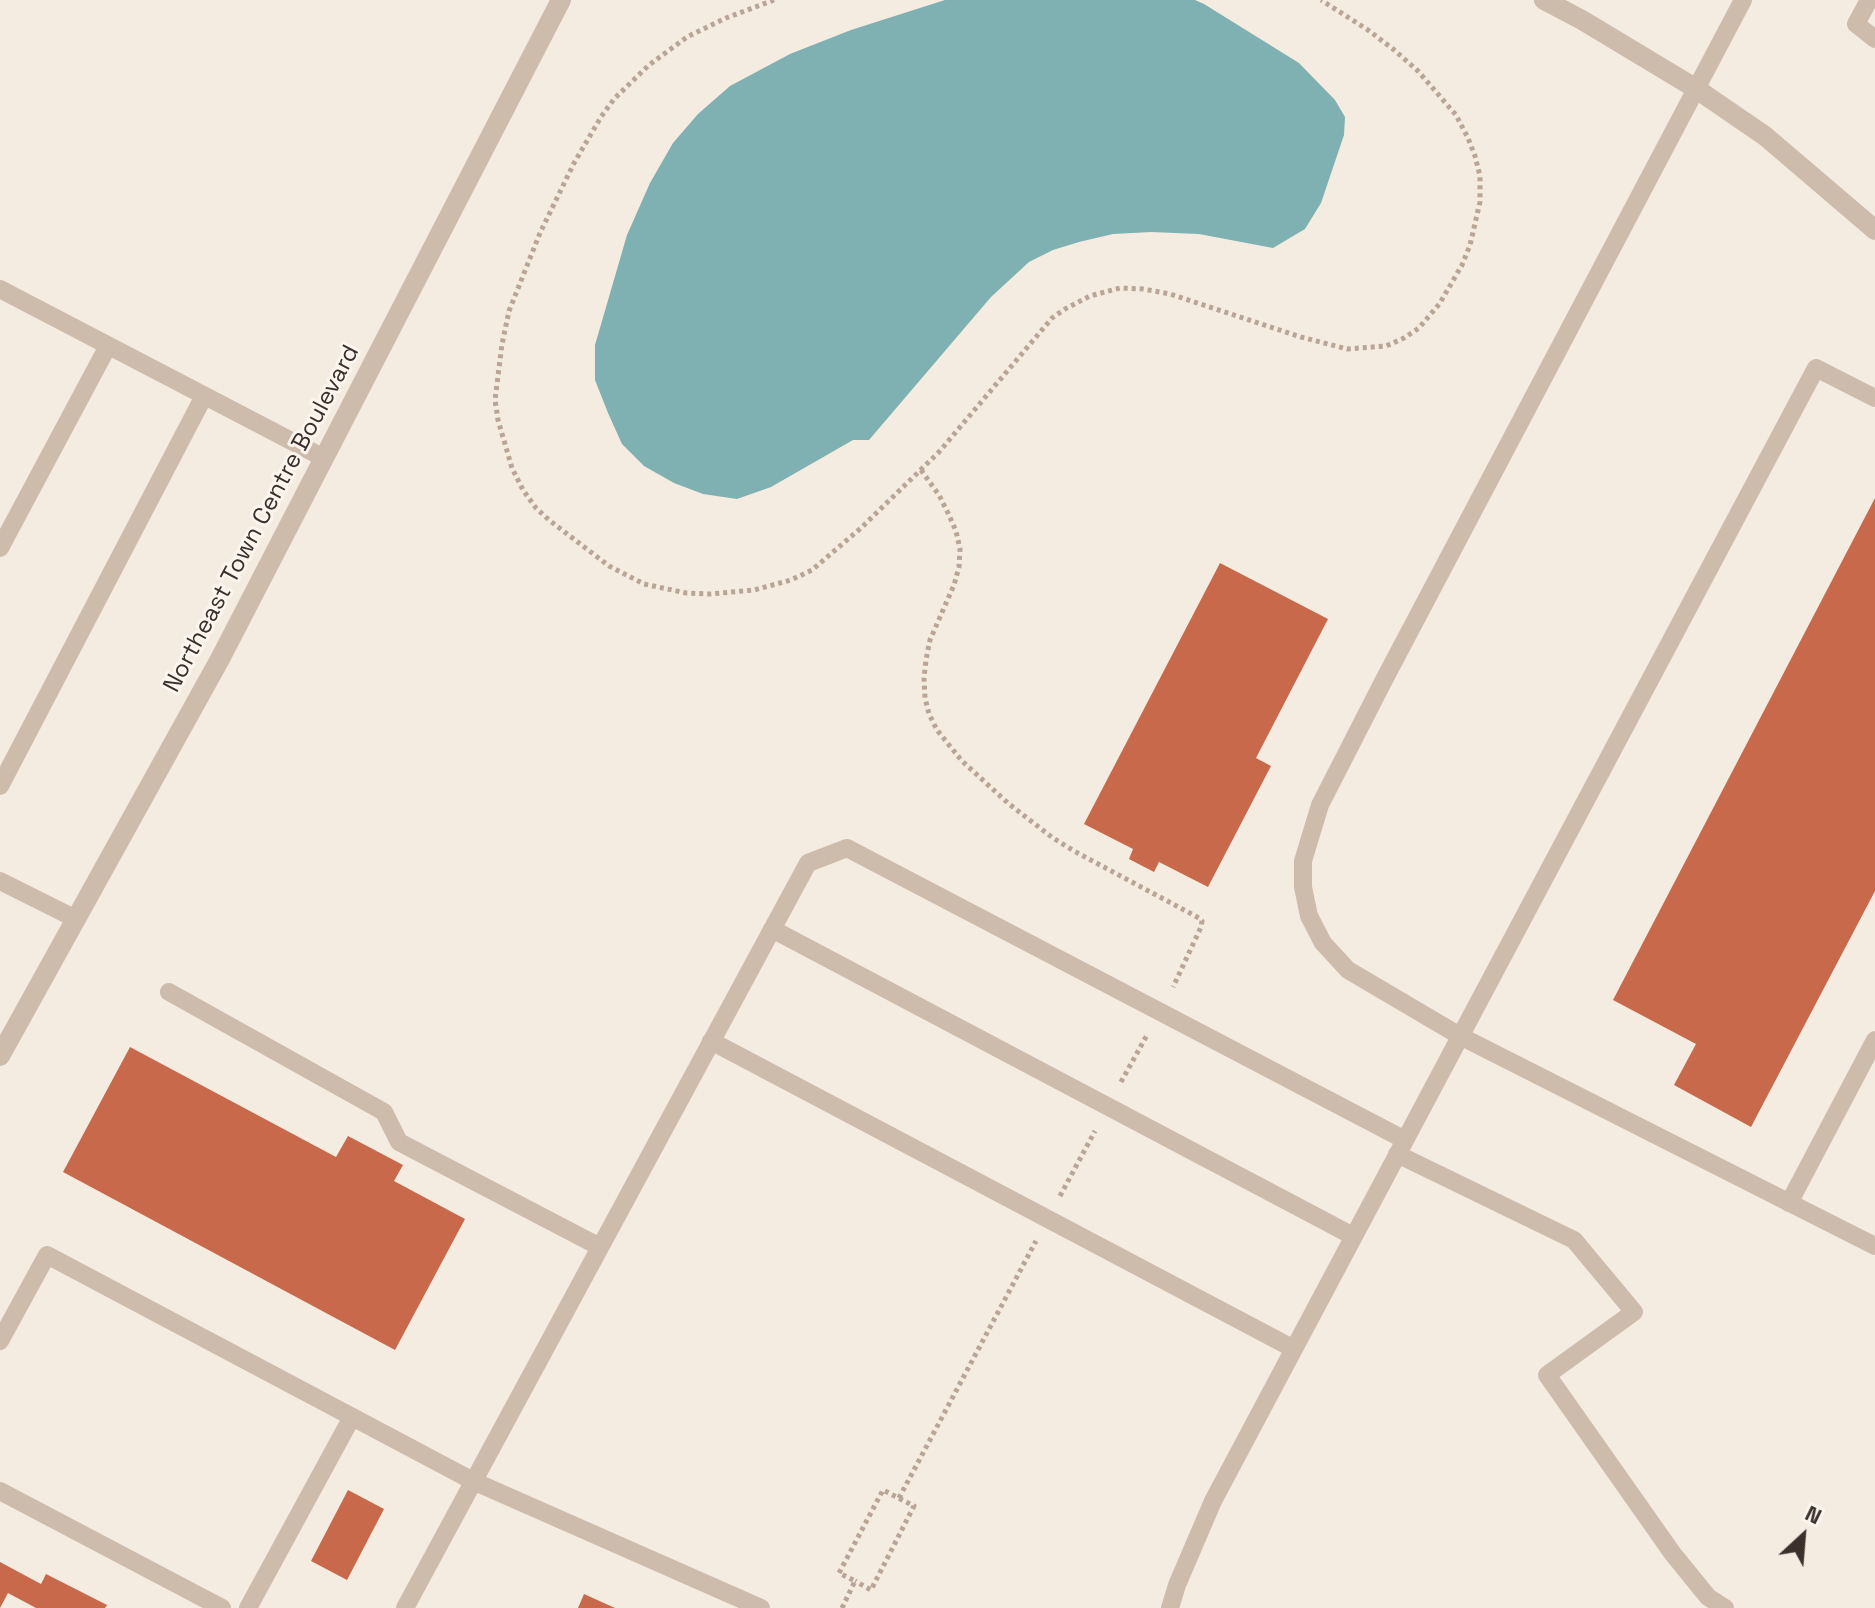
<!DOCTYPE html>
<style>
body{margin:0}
#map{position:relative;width:1875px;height:1608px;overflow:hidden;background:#f4ebe1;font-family:"Space Grotesk",sans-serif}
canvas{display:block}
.north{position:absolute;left:1763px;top:1496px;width:80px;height:80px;-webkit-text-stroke:6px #fbf5ee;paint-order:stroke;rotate:26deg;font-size:22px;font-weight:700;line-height:32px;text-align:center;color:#3b302b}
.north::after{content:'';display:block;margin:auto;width:28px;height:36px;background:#3b302b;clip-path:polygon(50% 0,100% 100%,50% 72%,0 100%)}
</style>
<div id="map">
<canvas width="1875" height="1608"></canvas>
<div class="north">N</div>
</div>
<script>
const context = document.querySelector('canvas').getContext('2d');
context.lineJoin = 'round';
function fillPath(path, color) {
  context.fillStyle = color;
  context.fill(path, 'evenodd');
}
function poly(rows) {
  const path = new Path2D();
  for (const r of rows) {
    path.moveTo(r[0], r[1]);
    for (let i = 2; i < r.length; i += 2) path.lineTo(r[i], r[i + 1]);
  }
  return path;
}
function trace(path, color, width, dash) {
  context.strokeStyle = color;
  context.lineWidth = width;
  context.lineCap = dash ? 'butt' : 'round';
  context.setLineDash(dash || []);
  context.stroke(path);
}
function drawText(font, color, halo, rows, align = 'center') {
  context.font = font + ' "Space Grotesk",sans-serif';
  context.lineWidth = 6;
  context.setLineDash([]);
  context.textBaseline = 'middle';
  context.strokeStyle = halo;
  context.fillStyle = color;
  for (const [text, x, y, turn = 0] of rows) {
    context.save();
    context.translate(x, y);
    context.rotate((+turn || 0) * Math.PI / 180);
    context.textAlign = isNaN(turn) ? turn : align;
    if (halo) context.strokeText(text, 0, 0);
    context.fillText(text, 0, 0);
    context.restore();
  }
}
fillPath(poly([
 [945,0,1195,0,1204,4,1299,63,1335,100,1345,117,1344,135,1321,203,1305,229,1273,248,1199,234,1151,232,1113,234,1079,242,1053,250,1029,262,991,297,869,440,853,440,771,487,737,499,703,494,674,483,644,466,622,444,608,413,595,380,595,345,627,235,650,183,673,143,698,114,730,86,790,54,851,30]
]), '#7fb0b2');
fillPath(poly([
 [1875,498,1875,891,1751,1127,1674,1085,1696,1044,1613,1000],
 [1220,563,1328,619,1256,758,1271,766,1208,887,1159,862,1154,872,1129,859,1133,849,1084,824],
 [130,1047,336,1157,348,1136,403,1165,394,1181,465,1219,395,1350,63,1172],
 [348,1490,384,1509,347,1580,311,1561],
 [0,1562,41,1584,46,1574,107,1605,105,1608,36,1608,8,1593,0,1608],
 [584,1594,615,1608,578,1608]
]), '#c8694b');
trace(poly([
 [774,0,726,18,687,37,649,65,614,99,601,117,574,163,540,233,509,311,502,344,495,400,498,420,512,468,523,490,536,508,549,520,609,566,644,584,686,593,710,594,754,590,791,580,812,570,861,528,939,452,1052,318,1065,309,1090,296,1120,288,1143,289,1170,294,1301,337,1347,349,1386,346,1404,338,1419,328,1440,303,1462,265,1470,245,1480,202,1480,176,1475,156,1468,138,1456,115,1418,71,1393,49,1368,30,1321,0],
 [921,470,939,495,948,513,956,531,960,549,959,567,954,585,930,640,926,660,924,678,925,698,929,714,937,730,962,761,1009,804,1053,838,1074,851,1199,918,1202,921,1201,927,1173,987],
 [1121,1082,1147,1035],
 [1060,1196,1095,1131],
 [899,1498,1036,1241],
 [842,1608,855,1581,839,1573,883,1490,914,1506,871,1590,855,1581]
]), '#b9a596', 5, [4, 4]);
trace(poly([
 [1743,0,1385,678,1320,805,1303,861,1303,887,1309,916,1323,943,1348,970,1460,1036,1875,1246],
 [1869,0,1856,24,1875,39],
 [0,289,324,458],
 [0,548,108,346],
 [0,786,204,396],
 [0,881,76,919],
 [772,929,1353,1236],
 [169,992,384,1112,399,1142,600,1247],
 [711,1041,1294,1349],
 [1397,1154,1574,1240,1634,1312,1547,1375,1673,1554,1708,1597,1725,1608],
 [1789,1203,1875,1040],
 [0,1341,47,1255,473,1481,761,1608],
 [0,1491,222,1608],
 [248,1608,352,1417],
 [405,1608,808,863,847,848,1405,1140],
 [1170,1608,1177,1585,1213,1501,1816,368,1875,398]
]), '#cdbbac', 18);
trace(poly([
 [1544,0,1582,20,1695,88,1765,136,1875,230]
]), '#cdbbac', 20);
trace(poly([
 [0,1056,220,659,561,0]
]), '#cdbbac', 20);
drawText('24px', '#3b302b', '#fbf5ee', [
 ["Northeast Town Centre Boulevard",262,519,-62]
]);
</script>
